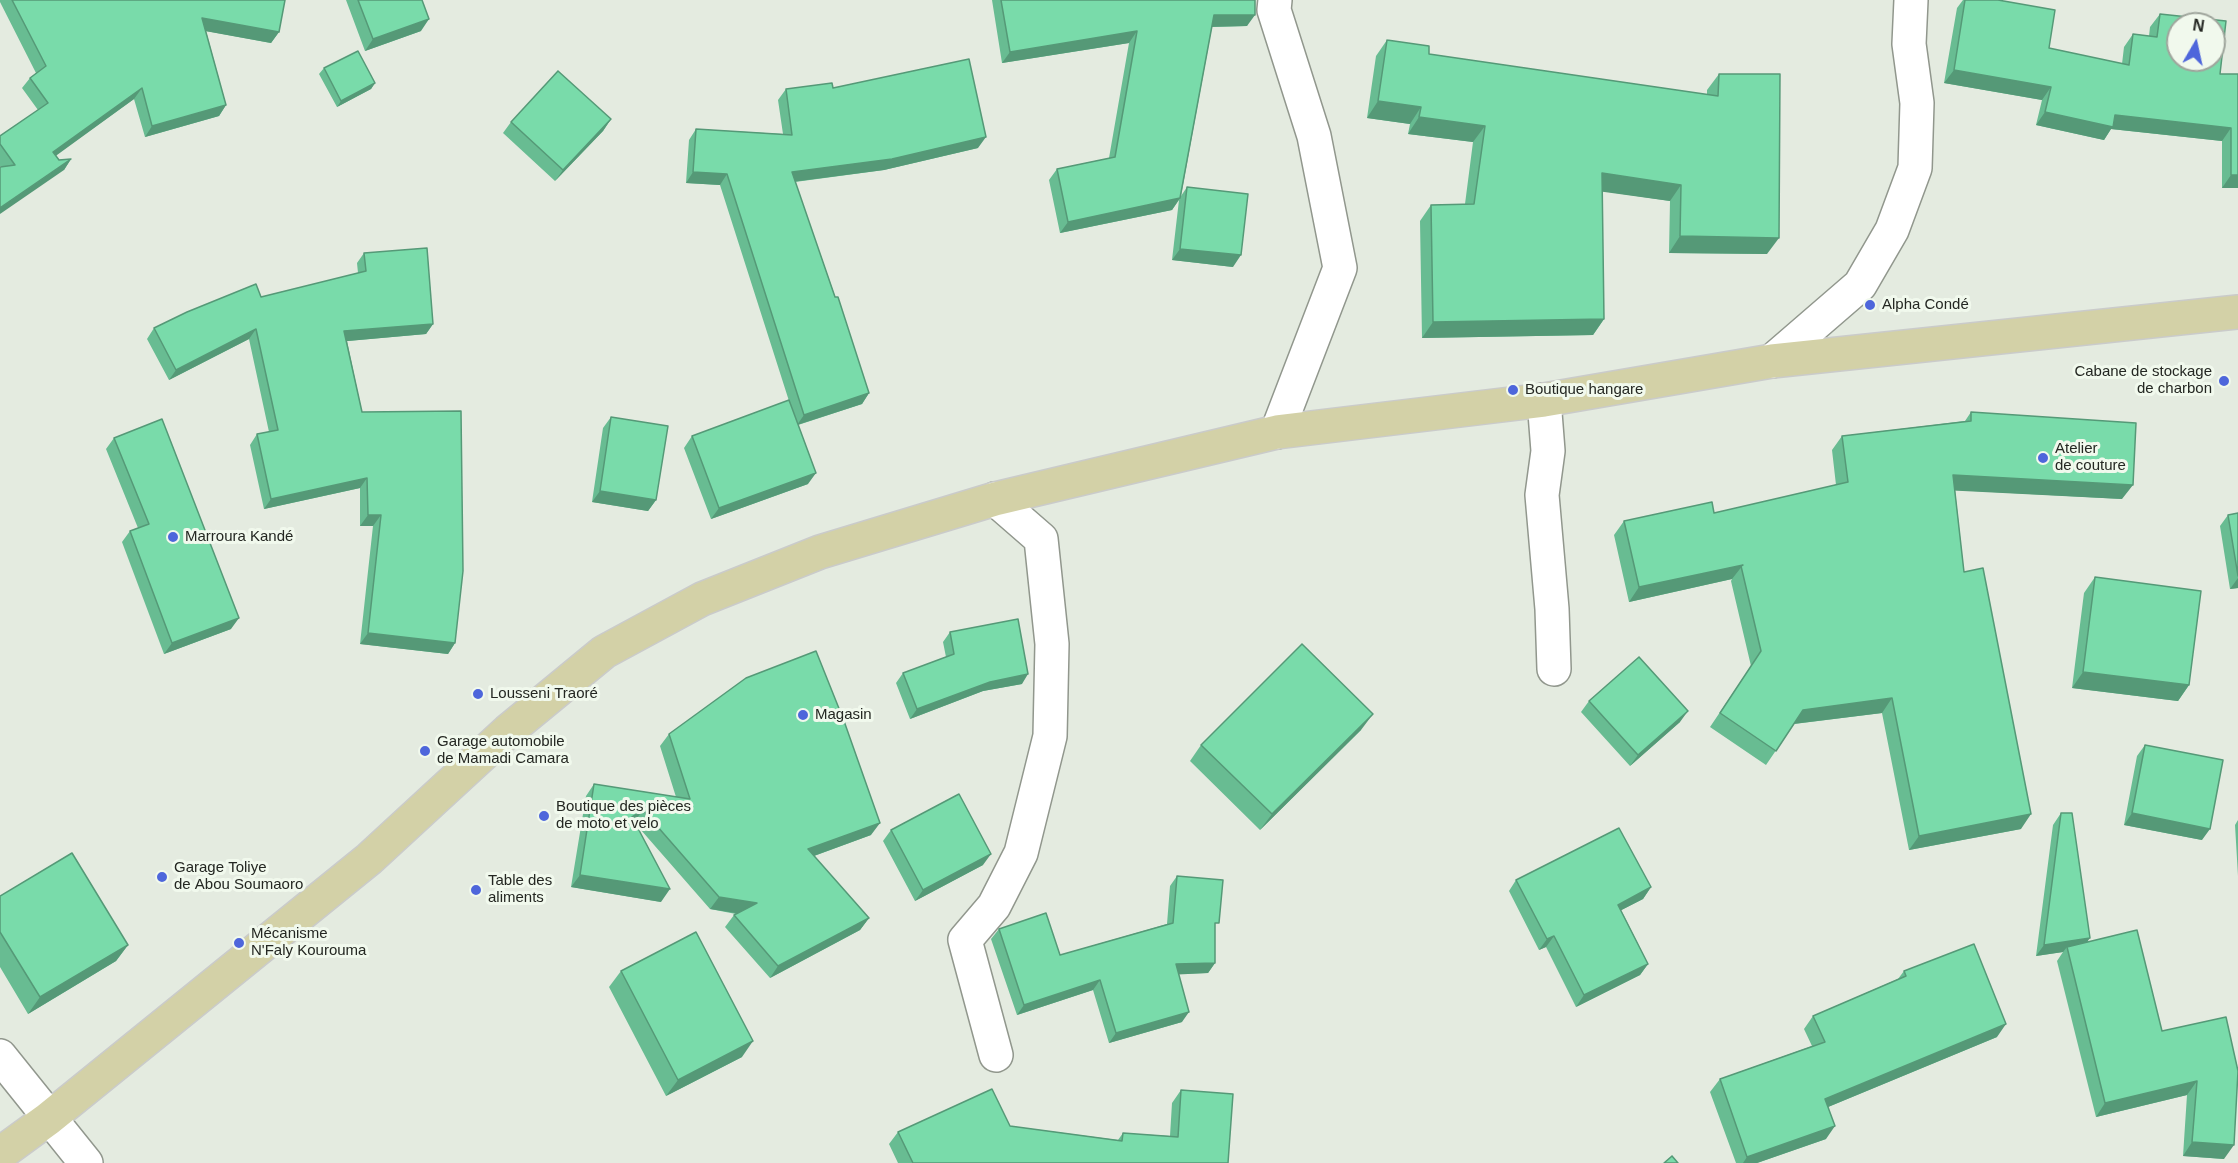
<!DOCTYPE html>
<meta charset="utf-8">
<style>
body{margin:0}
#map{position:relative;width:2238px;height:1163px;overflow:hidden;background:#e4ebe0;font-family:Helvetica,sans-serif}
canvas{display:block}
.north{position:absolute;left:2166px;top:12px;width:60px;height:60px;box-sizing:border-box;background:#f1f9ed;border:2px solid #9fa59c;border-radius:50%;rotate:9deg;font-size:16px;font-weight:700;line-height:24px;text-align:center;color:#242722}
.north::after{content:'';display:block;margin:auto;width:21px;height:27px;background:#4e66db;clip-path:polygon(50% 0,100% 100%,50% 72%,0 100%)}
</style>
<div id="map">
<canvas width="2238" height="1163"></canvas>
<div class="north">N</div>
</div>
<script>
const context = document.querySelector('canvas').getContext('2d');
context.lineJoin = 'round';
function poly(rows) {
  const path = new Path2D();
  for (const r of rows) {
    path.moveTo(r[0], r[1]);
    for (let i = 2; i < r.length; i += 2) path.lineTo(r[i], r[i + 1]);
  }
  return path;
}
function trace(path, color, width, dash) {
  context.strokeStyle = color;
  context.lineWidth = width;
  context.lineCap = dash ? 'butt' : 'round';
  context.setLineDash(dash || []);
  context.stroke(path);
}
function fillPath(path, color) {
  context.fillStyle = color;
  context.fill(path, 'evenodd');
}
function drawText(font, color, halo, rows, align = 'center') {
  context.font = font + ' Helvetica,sans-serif';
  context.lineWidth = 6;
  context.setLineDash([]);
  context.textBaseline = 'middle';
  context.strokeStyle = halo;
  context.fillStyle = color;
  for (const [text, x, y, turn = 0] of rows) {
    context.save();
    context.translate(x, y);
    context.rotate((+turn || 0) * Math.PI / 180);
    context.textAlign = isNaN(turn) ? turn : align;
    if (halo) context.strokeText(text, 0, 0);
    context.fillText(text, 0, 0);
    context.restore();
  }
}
const minor = poly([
 [1275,0,1274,10,1314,136,1340,268,1277,432],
 [1772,361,1860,285,1892,230,1915,168,1917,103,1909,44,1911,0],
 [1544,400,1548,451,1542,495,1552,609,1554,669],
 [995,499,1041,539,1052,644,1050,736,1021,853,994,906,965,940,996,1055],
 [0,1056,86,1163]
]);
const primary = poly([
 [0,1154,48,1119,369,859,508,731,604,652,702,599,820,552,995,499,1277,432,1544,400,1772,361,2238,312]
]);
trace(minor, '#91978d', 36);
trace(primary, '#cacbca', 36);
trace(minor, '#fff', 33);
trace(primary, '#d3d1a7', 33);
fillPath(poly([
 [0,0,285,0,279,32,271,43,206,31,226,105,219,116,145,137,134,99,56,155,59,160,71,159,64,170,0,166,0,136,38,110,22,88,30,78,36,73,0,2],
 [346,0,422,0,421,31,365,51],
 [992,0,1255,0,1247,26,1212,27,1181,196,1187,187,1233,267,1172,260,1179,200,1172,210,1060,233,1049,180,1057,169,1109,158,1129,43,1002,63],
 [1963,0,1998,0,2049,48,2122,64,2124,47,2133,34,2149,36,2150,27,2160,14,2220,74,2238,74,2238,188,2222,188,2222,141,2111,129,2104,140,2036,125,2042,100,1944,83,1957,8],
 [1387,40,1429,54,1707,95,1707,90,1719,74,1767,254,1669,253,1670,201,1602,191,1604,319,1593,335,1422,338,1420,221,1431,205,1465,204,1473,142,1408,134,1410,124,1367,118,1376,56],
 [324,68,375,83,371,89,337,107,319,74],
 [833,88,978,148,884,170,795,182,869,393,862,404,798,425,808,484,711,519,684,448,692,436,789,401,720,185,686,183,689,140,696,129,783,134,778,100,786,89],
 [611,119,603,131,555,181,503,133,511,122],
 [364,253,433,324,426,334,347,341,362,412,455,643,448,654,360,644,373,526,360,526,360,488,264,509,250,445,257,434,269,432,249,339,169,380,147,339,154,328,261,297,358,273,357,263],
 [1971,412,2122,499,1955,490,1964,572,2021,829,1909,850,1882,713,1794,724,1766,765,1710,727,1751,666,1731,581,1732,579,1629,602,1614,535,1624,521,1714,513,1836,485,1832,450,1842,436,1965,421],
 [611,417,656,500,648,511,592,502,603,428],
 [114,438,231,629,164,654,122,542,130,531,138,528,106,449],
 [2238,513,2238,588,2230,589,2220,526,2228,515],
 [2095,577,2189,685,2178,701,2072,688,2084,593],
 [950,632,1022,684,983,691,910,719,896,683,903,673,946,657,943,642],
 [1589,701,1680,722,1630,766,1581,712],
 [1361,730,1260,830,1190,761,1201,745],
 [669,734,871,835,814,856,869,918,860,930,770,978,725,927,734,915,736,914,710,909,634,822,661,902,571,887,586,796,594,784,676,797,660,746],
 [2145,745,2202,840,2124,825,2137,756],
 [2061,813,2088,942,2162,1031,2226,1017,2224,1159,2183,1156,2187,1095,2096,1117,2057,961,2063,952,2036,956,2053,825],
 [2238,820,2238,876,2235,825],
 [891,830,983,865,915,901,883,841],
 [1177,876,1215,929,1215,963,1208,973,1178,974,1182,1022,1109,1043,1093,990,1017,1015,991,939,999,929,1060,955,1167,924,1170,886],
 [1516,880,1651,887,1643,899,1621,910,1648,964,1640,975,1576,1007,1546,947,1539,950,1509,891],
 [0,896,128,945,116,961,28,1014,0,967],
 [621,971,742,1057,666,1096,609,987],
 [1904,971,1997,1037,1828,1107,1826,1139,1757,1163,1736,1163,1710,1092,1720,1079,1812,1046,1804,1029,1813,1016,1898,979],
 [1181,1090,1228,1163,898,1163,889,1144,898,1132,1010,1126,1118,1140,1123,1133,1170,1136,1172,1103]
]), '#68bc92');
fillPath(poly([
 [1214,15,1255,15,1247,26,1206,27],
 [202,18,279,32,271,43,194,29],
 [429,19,421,31,365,51,373,39],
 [1137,31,1129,43,1002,63,1010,52],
 [1954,70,2051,87,2042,100,1944,83],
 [375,83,371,89,337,107,341,101],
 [142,88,134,99,46,163,53,152],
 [1378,101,1421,107,1410,124,1367,118],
 [226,105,219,116,145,137,152,126],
 [2045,112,2115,115,2231,128,2222,141,2111,129,2104,140,2036,125],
 [1419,117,1485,126,1473,142,1408,134],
 [611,119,603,131,555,181,563,170],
 [986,137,978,148,884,170,784,183,792,172],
 [71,159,64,170,0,214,0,208],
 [693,172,727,174,720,185,686,183],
 [1602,173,1681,185,1670,201,1590,190],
 [2231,175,2238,175,2238,188,2222,188],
 [1180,198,1172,210,1060,233,1068,222],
 [1680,236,1779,238,1767,254,1669,253],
 [1180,249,1241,255,1233,267,1172,260],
 [1604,319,1593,335,1422,338,1433,322],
 [433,324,426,334,337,342,344,331],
 [256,329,249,339,169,380,176,370],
 [869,393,862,404,797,425,804,415],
 [816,473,808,484,711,519,719,508],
 [1953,475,2133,485,2122,499,1943,490],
 [367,478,360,488,264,509,271,499],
 [600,491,656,500,648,511,592,502],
 [368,515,381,515,373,526,360,526],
 [1743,565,1732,579,1629,602,1639,587],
 [2238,578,2238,588,2230,589],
 [239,618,231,629,164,654,172,643],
 [368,633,455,643,448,654,360,644],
 [2083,672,2189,685,2178,701,2072,688],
 [1028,674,1022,684,983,691,910,719,917,709,990,682],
 [1892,698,1882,713,1793,724,1803,710],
 [1688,711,1680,722,1630,766,1638,755],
 [1373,714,1361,730,1260,830,1272,814],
 [643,810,634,822,632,817],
 [2132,813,2210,829,2202,840,2124,825],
 [2031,814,2021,829,1909,850,1919,836],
 [880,823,871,835,800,861,808,849],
 [991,854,983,865,915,901,923,890],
 [580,875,670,889,661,902,571,887],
 [1651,887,1643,899,1610,916,1618,905],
 [719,897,757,903,748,915,710,909],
 [869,918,860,930,770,978,778,966],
 [1554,936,1546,947,1539,950,1547,939],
 [2090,938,2082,949,2067,947,2063,952,2036,956,2044,945],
 [128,945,116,961,28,1014,40,997],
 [1215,963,1208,973,1168,975,1176,964],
 [1648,964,1640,975,1576,1007,1584,995],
 [1100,980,1093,990,1017,1015,1024,1005],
 [1189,1012,1182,1022,1109,1043,1116,1033],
 [2006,1024,1997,1037,1816,1112,1825,1099],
 [753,1041,742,1057,666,1096,678,1080],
 [2197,1081,2187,1095,2096,1117,2105,1103],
 [1835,1126,1826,1139,1757,1163,1743,1163,1747,1157],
 [2192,1142,2234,1145,2224,1159,2183,1156]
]), '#597');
const building = poly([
 [12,0,285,0,279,32,202,18,226,105,152,126,142,88,53,152,59,160,71,159,0,208,0,167,15,165,0,144,0,136,48,103,30,78,46,66,12,0],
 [358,0,422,0,429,19,373,39,358,0],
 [1001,0,1255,0,1255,15,1214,15,1180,198,1068,222,1057,169,1115,157,1137,31,1010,52,1001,0],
 [1965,0,1998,0,2055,10,2049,48,2129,65,2133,34,2157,37,2160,14,2226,21,2220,74,2238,74,2238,175,2231,175,2231,128,2115,115,2113,127,2045,112,2051,87,1954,70,1965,0],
 [2178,24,2214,24,2214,60,2178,60,2178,24],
 [1387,40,1429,46,1429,54,1718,96,1719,74,1780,74,1779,238,1680,236,1681,185,1602,173,1604,319,1433,322,1431,205,1474,204,1485,126,1419,117,1421,107,1378,101,1387,40],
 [358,51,375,83,341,101,324,68,358,51],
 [969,59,986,137,892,159,792,172,835,297,838,297,869,393,804,415,727,174,693,172,696,129,792,135,786,89,832,83,833,88,969,59],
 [558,71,611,119,563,170,511,122,558,71],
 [1187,187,1248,194,1241,255,1180,249,1187,187],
 [427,248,433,324,344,331,362,412,461,411,463,571,455,643,368,633,381,515,368,515,367,478,271,499,257,434,278,430,256,329,176,370,154,328,187,312,256,284,261,297,366,271,364,253,427,248],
 [789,400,816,473,719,508,692,436,789,400],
 [1971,412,2136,423,2133,485,1953,475,1964,572,1983,568,2031,814,1919,836,1892,698,1803,710,1776,751,1720,713,1761,651,1741,566,1743,565,1639,587,1624,521,1712,502,1714,513,1848,482,1842,436,1971,421,1971,412],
 [611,417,668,426,656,500,600,491,611,417],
 [162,419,239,618,172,643,130,531,149,524,114,438,162,419],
 [2238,513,2238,576,2228,515,2238,513],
 [2095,577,2201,591,2189,685,2083,672,2095,577],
 [1018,619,1028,674,990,682,917,709,903,673,954,654,950,632,1018,619],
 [1302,644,1373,714,1272,814,1201,745,1302,644],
 [816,651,844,721,880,823,808,849,869,918,778,966,734,915,757,903,719,897,643,810,632,817,670,889,580,875,594,784,690,799,669,734,746,678,816,651],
 [1639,657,1688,711,1638,755,1589,701,1639,657],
 [2145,745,2223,760,2210,829,2132,813,2145,745],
 [959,794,991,854,923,890,891,830,959,794],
 [2061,813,2072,813,2090,938,2044,945,2061,813],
 [1619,828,1651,887,1618,905,1648,964,1584,995,1554,936,1547,939,1516,880,1619,828],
 [72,853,128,945,40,997,0,932,0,896,72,853],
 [1177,876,1223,880,1219,923,1215,923,1215,963,1176,964,1189,1012,1116,1033,1100,980,1024,1005,999,929,1046,913,1060,955,1173,923,1177,876],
 [2137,930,2162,1031,2226,1017,2238,1071,2234,1145,2192,1142,2197,1081,2105,1103,2067,947,2137,930],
 [696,932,753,1041,678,1080,621,971,696,932],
 [1974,944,2006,1024,1825,1099,1835,1126,1747,1157,1720,1079,1825,1042,1813,1016,1906,976,1904,971,1974,944],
 [992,1089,1010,1126,1122,1141,1123,1133,1178,1137,1181,1090,1233,1094,1228,1163,913,1163,898,1132,992,1089],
 [1672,1156,1678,1163,1664,1163,1672,1156]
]);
fillPath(building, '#79dbaa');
trace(building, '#597', 1.5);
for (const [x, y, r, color] of [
 [1870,305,6,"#4e66db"],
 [2224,381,6,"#4e66db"],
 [1513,390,6,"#4e66db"],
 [2043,458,6,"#4e66db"],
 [173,537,6,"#4e66db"],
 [478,694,6,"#4e66db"],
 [803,715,6,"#4e66db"],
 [425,751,6,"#4e66db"],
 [544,816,6,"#4e66db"],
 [162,877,6,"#4e66db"],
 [476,890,6,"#4e66db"],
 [239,943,6,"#4e66db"]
]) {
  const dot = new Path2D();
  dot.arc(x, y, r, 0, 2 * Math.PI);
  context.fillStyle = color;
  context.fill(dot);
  trace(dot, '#f1f9ed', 2);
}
drawText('15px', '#242722', '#f1f9ed', [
 ["Alpha Condé",1882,305],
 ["Cabane de stockage",2212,372,"right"],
 ["de charbon",2212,389,"right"],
 ["Boutique hangare",1525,390],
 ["Atelier",2055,449],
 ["de couture",2055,466],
 ["Marroura Kandé",185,537],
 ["Lousseni Traoré",490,694],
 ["Magasin",815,715],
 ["Garage automobile",437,742],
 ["de Mamadi Camara",437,759],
 ["Boutique des pièces",556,807],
 ["de moto et velo",556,824],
 ["Garage Toliye",174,868],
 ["de Abou Soumaoro",174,885],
 ["Table des",488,881],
 ["aliments",488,898],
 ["Mécanisme",251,934],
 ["N'Faly Kourouma",251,951]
], 'left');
</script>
